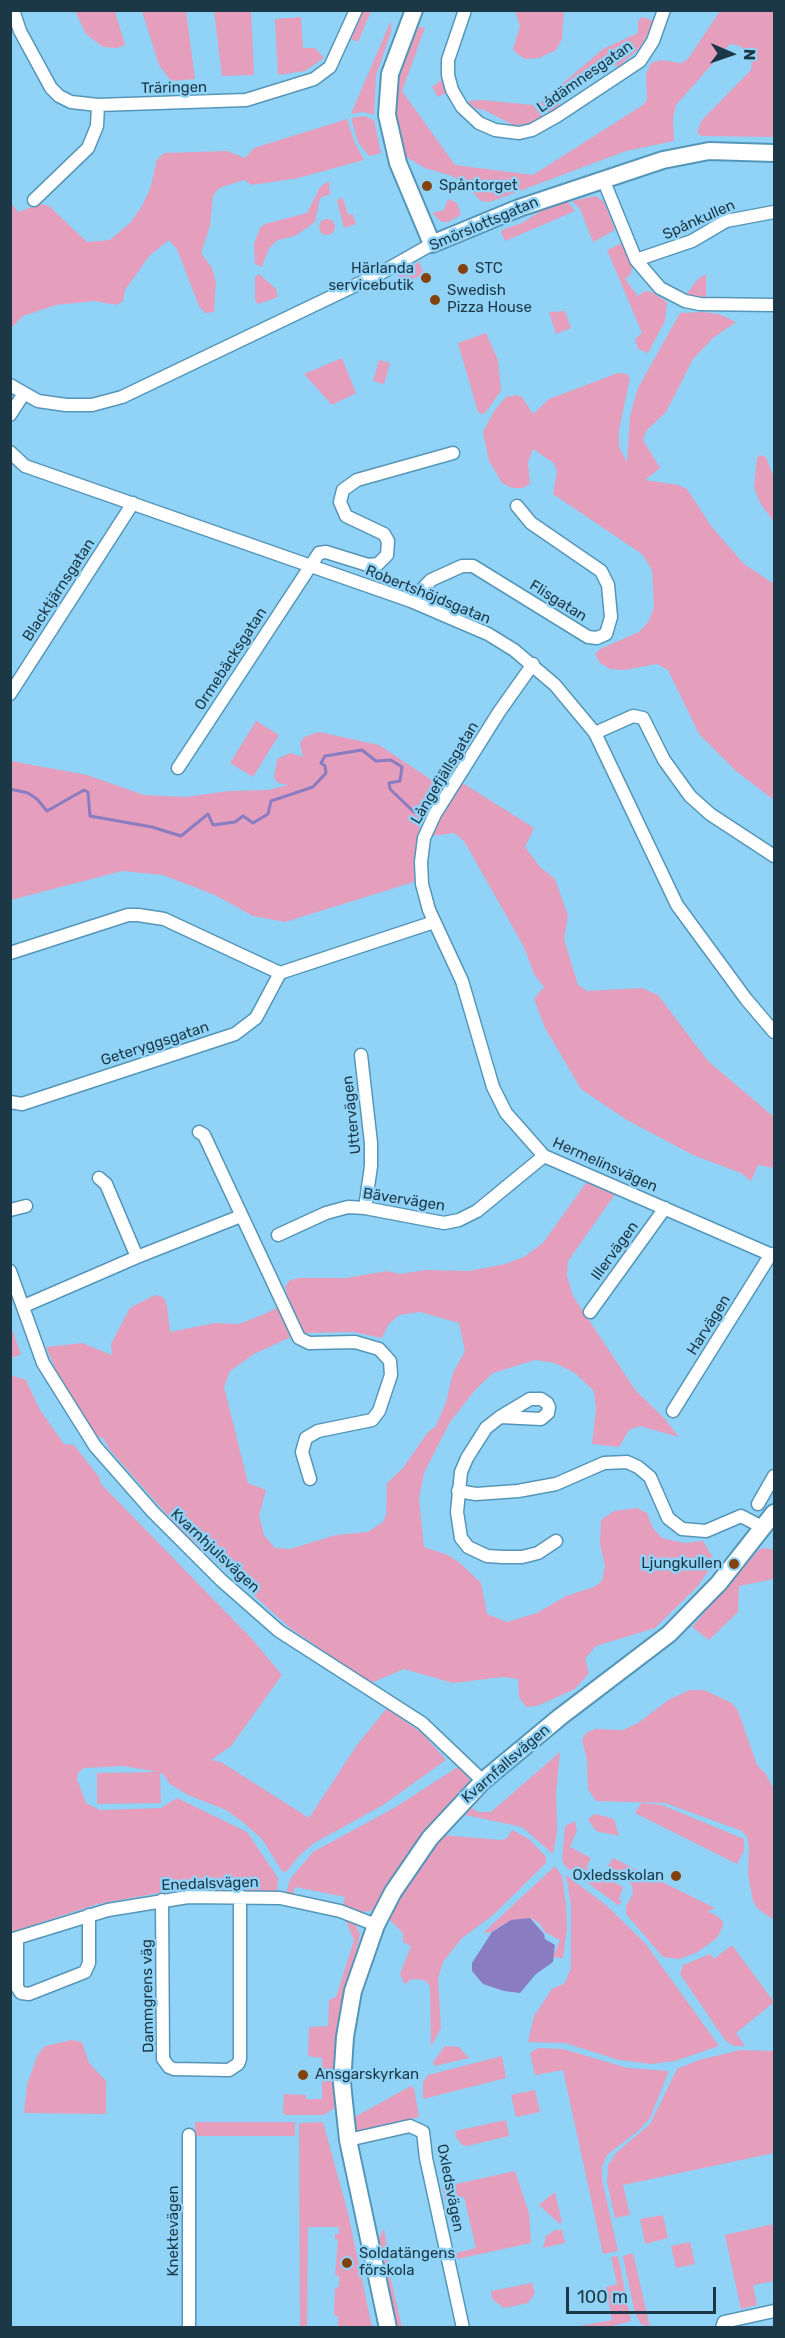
<!DOCTYPE html>
<meta charset="utf-8">
<style>
body{margin:0}
#map{position:relative;width:785px;height:2338px;overflow:hidden;background:#90d3f7;font-family:Rubik,sans-serif}
canvas{display:block}
.frame{position:absolute;inset:0;border:12px solid #1c3745;pointer-events:none}
.north{position:absolute;left:701px;top:24px;width:60px;height:60px;-webkit-text-stroke:4px #90d3f7;paint-order:stroke;rotate:92deg;font-size:16px;font-weight:700;line-height:24px;text-align:center;color:#1c3745}
.north::after{content:'';display:block;margin:auto;width:21px;height:27px;background:#1c3745;clip-path:polygon(50% 0,100% 100%,50% 72%,0 100%)}
.scale{position:absolute;left:566px;top:2287px;width:150px;height:27px;box-sizing:border-box;border:3px solid #1c3745;border-top:0;padding-left:8px;font-size:18px;line-height:21px;white-space:nowrap;color:#1c3745;-webkit-text-stroke:4px #90d3f7;paint-order:stroke}
</style>
<div id="map">
<canvas width="785" height="2338"></canvas>
<div class="frame"></div>
<div class="north">N</div>
<div class="scale">100 m</div>
</div>
<script>
const context = document.querySelector('canvas').getContext('2d');
context.lineJoin = 'round';
function fillPath(path, color) {
  context.fillStyle = color;
  context.fill(path, 'evenodd');
}
function poly(rows) {
  const path = new Path2D();
  for (const r of rows) {
    if (r.length === 3) {
      path.moveTo(r[0] + r[2], r[1]);
      path.arc(r[0], r[1], r[2], 0, 2 * Math.PI);
      continue;
    }
    path.moveTo(r[0], r[1]);
    for (let i = 2; i < r.length; i += 2) path.lineTo(r[i], r[i + 1]);
  }
  return path;
}
function trace(path, color, width, dash) {
  context.strokeStyle = color;
  context.lineWidth = width;
  context.lineCap = dash ? 'butt' : 'round';
  context.setLineDash(dash || []);
  context.stroke(path);
}
function drawText(font, color, halo, rows, align = 'center') {
  context.font = font + ' Rubik,sans-serif';
  context.lineWidth = 5;
  context.setLineDash([]);
  context.textBaseline = 'middle';
  context.strokeStyle = halo;
  context.fillStyle = color;
  for (const [text, x, y, turn = 0] of rows) {
    context.save();
    context.translate(x, y);
    context.rotate((+turn || 0) * Math.PI / 180);
    context.textAlign = isNaN(turn) ? turn : align;
    if (halo) context.strokeText(text, 0, 0);
    context.fillText(text, 0, 0);
    context.restore();
  }
}
fillPath(poly([
 [75,11,115,11,125,45,117,48,103,47,86,34],
 [142,11,186,11,195,79,171,81,159,65],
 [214,11,251,11,254,75,222,76],
 [363,11,371,11,358,42,351,39],
 [515,11,564,11,562,39,556,50,539,58,526,59,517,54,513,49,520,26],
 [720,11,774,11,774,137,701,136,697,132,702,120,751,70,752,58,740,46,730,44,676,105,673,118,674,141,626,151,490,202,481,201,465,184,452,176,425,168,403,155,393,114,397,74,417,26,425,28,402,91,455,165,533,175,643,105,647,100,646,74,651,63,661,60,681,63,688,59],
 [301,17,303,48,315,48,324,58,305,71,278,75,275,19],
 [642,17,654,21,640,48,618,67,608,62,578,79,555,98,560,106,549,114,540,103,603,49,638,33,638,21],
 [391,20,391,32,376,76,374,115,364,112,351,114],
 [443,79,446,93,438,97,432,87],
 [481,100,533,105,544,119,537,124,513,125,484,110,474,108,468,101],
 [364,116,374,120,381,153,369,156,358,142,351,118],
 [347,119,354,141,364,160,298,178,252,185,244,180,219,188,213,196,210,226,201,253,212,268,216,282,214,312,205,313,199,306,177,249,169,240,150,255,125,290,123,301,117,305,94,301,56,305,23,316,11,328,11,203,18,212,41,204,49,206,87,242,110,240,131,222,142,206,150,189,157,160,164,153,227,151,245,158,254,148],
 [329,181,330,194,320,198,315,222,295,236,278,240,269,248,262,267,255,264,254,244,260,228,265,224,307,213,320,187],
 [596,196,604,202,615,230,593,242,580,209,572,201],
 [343,198,348,215,353,214,356,224,344,228,337,200],
 [448,199,457,203,461,215,448,222,442,222,432,213,444,210],
 [568,202,575,211,505,241,501,232,504,229,522,223,547,207],
 [327,227,8],
 [622,243,632,267,631,274,625,279,638,296,645,291,652,292,667,302,665,321,648,353,638,349,635,339,642,333,607,250],
 [419,262,424,274,401,284,397,273],
 [259,274,276,289,278,297,258,304,255,300,255,277],
 [706,274,706,300,685,296,698,279],
 [565,311,571,328,556,334,549,312],
 [702,312,719,314,736,322,713,338,693,359,666,412,646,431,643,440,660,468,645,480,678,485,687,489,711,526,744,564,774,584,774,800,736,771,699,734,668,670,657,664,624,670,610,669,599,662,595,654,600,649,639,632,649,621,654,607,652,570,642,554,553,494,557,471,554,463,533,449,528,462,530,484,523,488,512,488,502,483,489,461,483,432,494,411,506,397,516,395,522,397,533,414,549,399,618,373,627,374,630,378,619,430,619,447,627,462,630,416,638,388,680,313],
 [486,333,498,360,501,391,485,413,481,414,478,412,458,343],
 [342,358,356,393,332,405,304,374],
 [379,360,390,363,384,384,373,381],
 [761,455,766,457,774,478,774,522,760,503,754,487,757,458],
 [256,721,279,735,253,777,230,763],
 [319,732,379,745,433,781,435,791,422,814,416,850,417,881,285,922,253,916,215,895,163,875,122,871,11,900,11,761,87,775,144,795,186,797,229,791,268,790,288,785,278,783,274,778,277,759,290,753,303,757,300,743,304,737],
 [461,782,534,828,525,847,540,867,555,879,568,916,564,939,578,985,587,991,642,988,658,995,708,1061,774,1117,774,1168,758,1165,751,1181,741,1173,693,1155,627,1120,581,1089,545,1028,534,999,544,987,534,974,524,947,464,841,454,833,432,836,432,829],
 [588,1180,616,1193,568,1261,567,1276,573,1296,636,1391,664,1418,679,1437,640,1426,629,1430,619,1447,592,1444,596,1410,594,1391,575,1373,555,1363,535,1360,493,1373,475,1390,450,1422,424,1473,419,1498,424,1547,448,1555,460,1563,481,1583,487,1614,507,1622,537,1613,566,1596,594,1587,602,1581,605,1566,600,1544,601,1520,614,1511,637,1508,647,1513,653,1528,662,1538,684,1543,703,1541,715,1561,698,1586,655,1628,596,1646,585,1659,589,1673,575,1689,537,1706,526,1707,519,1697,518,1679,503,1677,453,1683,404,1669,371,1683,290,1628,177,1526,110,1450,103,1438,97,1437,92,1432,60,1380,46,1347,82,1343,112,1355,111,1344,130,1308,155,1295,163,1297,167,1305,170,1332,215,1323,239,1324,262,1315,289,1302,285,1287,290,1280,300,1278,346,1278,387,1271,400,1274,425,1270,469,1271,505,1264,524,1257,543,1243],
 [420,1312,459,1323,465,1351,453,1373,446,1402,436,1426,428,1432,403,1468,387,1483,386,1515,383,1522,368,1532,336,1535,290,1549,275,1548,264,1535,259,1515,266,1490,248,1483,224,1387,230,1371,254,1354,291,1337,305,1333,353,1332,382,1338,388,1325,399,1315],
 [11,1327,21,1354,15,1357,11,1357],
 [10,1375,26,1380,40,1410,64,1444,74,1445,99,1477,101,1484,252,1639,282,1675,231,1746,211,1760,221,1762,309,1818,357,1745,387,1708,423,1734,446,1760,383,1805,314,1843,300,1855,286,1872,282,1871,262,1839,244,1823,226,1810,188,1795,170,1784,163,1774,160,1773,161,1803,97,1804,97,1773,158,1772,123,1766,84,1768,78,1773,77,1779,86,1803,100,1810,161,1808,177,1798,247,1832,278,1878,277,1892,175,1890,98,1904,11,1932],
 [765,1548,774,1550,774,1579,739,1586,738,1612,709,1640,692,1627,751,1558,760,1549],
 [690,1690,704,1690,732,1703,738,1711,757,1765,766,1774,774,1790,774,1920,758,1909,753,1901,748,1874,749,1848,747,1837,742,1831,665,1803,596,1801,588,1789,587,1759,582,1740,586,1733,595,1729,623,1730,638,1723,670,1699],
 [560,1752,556,1792,557,1831,553,1854,522,1827,461,1814,469,1806,478,1812,491,1812],
 [461,1765,469,1777,469,1791,375,1910,363,1912,343,1905,345,1897,295,1887,293,1895,286,1894,290,1879,313,1852,394,1808],
 [641,1803,662,1805,744,1839,744,1851,737,1864,635,1813],
 [595,1814,614,1819,619,1836,596,1831,588,1819],
 [575,1821,577,1830,570,1847,591,1858,586,1868,623,1887,619,1900,622,1902,618,1905,565,1866,562,1860,565,1826],
 [512,1830,529,1839,546,1857,546,1863,492,1916,462,1938,443,1962,438,1979,441,2028,431,2047,430,1986,426,1981,416,1979,409,1980,405,1985,400,1974,411,1946,403,1942,403,1933,390,1920,388,1912,441,1835,502,1840,507,1838],
 [613,1858,715,1908,707,1912,714,1914,723,1921,723,1926,717,1938,696,1953,679,1959,663,1957,626,1914,626,1906,633,1894,632,1885,608,1866],
 [555,1866,562,1876,566,1904,567,1928,563,1958,553,1957,560,1940,546,1933,539,1923,531,1918,503,1924,492,1932,483,1933],
 [566,1875,606,1905,645,1943,719,2046,675,2061,651,2064,619,2060,565,2043,528,2042,534,2016,552,1989,565,1983,571,1968,571,1906],
 [345,1919,355,1923,360,1935,343,2007,336,2107,324,2115,286,2115,283,2113,284,2094,306,2095,306,2099,322,2099,322,2058,308,2056,309,2027,328,2026,329,2000,336,1997,354,1940],
 [732,1945,774,2002,736,2033,745,2046,734,2046,725,2040,680,1974,683,1965,710,1954,714,1959],
 [72,2040,82,2042,89,2063,106,2081,106,2114,24,2113,27,2085,38,2054,45,2046],
 [445,2046,459,2047,469,2058,435,2066,433,2062],
 [538,2048,563,2049,628,2068,669,2071,650,2118,639,2130,607,2155,602,2167,602,2180,618,2251,603,2254,563,2070,535,2075,530,2053],
 [740,2050,774,2051,774,2153,623,2185,630,2215,615,2218,607,2182,608,2165,617,2152,650,2124,677,2069,699,2060],
 [502,2056,506,2078,423,2099,423,2082,428,2075],
 [411,2086,414,2088,419,2117,357,2131,355,2117],
 [535,2090,540,2112,516,2117,511,2095],
 [506,2120,509,2136,467,2146,462,2145,456,2137,455,2131],
 [195,2122,295,2122,295,2136,195,2136],
 [323,2122,348,2213,372,2327,338,2327,338,2316,334,2315,335,2288,339,2287,339,2276,335,2275,338,2240,335,2239,335,2234,339,2234,339,2227,308,2227,307,2327,300,2327,299,2123],
 [515,2171,529,2213,531,2243,457,2259,456,2253,476,2248,464,2197,445,2200,442,2187],
 [555,2192,562,2222,560,2224,539,2205],
 [663,2215,668,2238,645,2244,640,2219],
 [774,2224,774,2281,753,2285,757,2305,741,2309,725,2235],
 [384,2228,389,2261,387,2263,402,2327,396,2327,378,2241],
 [555,2230,562,2230,565,2243,543,2248,546,2236],
 [690,2242,695,2264,676,2268,671,2246],
 [633,2253,650,2327,641,2324,635,2313,623,2256],
 [618,2256,631,2321,608,2327,574,2327,612,2320,606,2287,617,2284,611,2257],
 [532,2283,535,2293,528,2303,504,2308,492,2299,491,2291]
]), '#e59ebc');
fillPath(poly([
 [530,1918,544,1934,545,1939,555,1945,553,1962,536,1974,520,1993,504,1991,483,1984,472,1971,472,1963,492,1932,511,1920]
]), '#8a7cc0');
trace(poly([
 [10,789,28,793,37,799,47,811,84,790,88,792,90,816,152,827,181,836,208,814,213,825,235,822,243,816,253,823,268,814,271,801,313,787,326,773,325,766,321,763,325,756,362,750,376,761,391,760,402,767,400,781,389,783,390,789,414,812]
]), '#8a7cc0', 3);
const street = poly([
 [13,10,20,31,51,88,59,96,71,102,98,105,246,100,314,79,330,67,356,10],
 [465,10,448,60,448,75,452,90,462,107,479,123,495,130,519,133,532,130,557,116,640,61,653,41,664,10],
 [603,179,636,260,660,288,685,301,700,304,774,305],
 [34,200,88,148,97,126,98,105],
 [636,260,692,241,726,221,774,212],
 [10,385,38,401,66,405,92,405,122,397,379,274,432,244],
 [10,415,23,395],
 [10,452,25,466,411,601,488,634,514,650,555,685,595,733,677,905,746,999,774,1032],
 [411,601,431,580,462,566,473,566,588,637,597,638,606,634,611,617,608,585,601,571,531,523,517,506],
 [533,664,499,712,435,814,424,838,421,862,422,884,429,910,462,981,493,1087,506,1113,544,1156,774,1256],
 [10,694,133,503],
 [595,733,633,716,643,718,664,760,690,796,710,814,774,856],
 [178,768,319,553,326,552,368,565,378,564,387,555,388,541,384,534,346,516,340,502,343,490,357,480,453,453],
 [10,953,128,915,138,915,164,919,280,973],
 [361,1055,371,1143,371,1166,365,1208],
 [10,1102,22,1104,235,1034,256,1018,280,973,434,922],
 [199,1132,204,1135,299,1338,309,1343,355,1342,379,1349,390,1361,391,1375,379,1411,372,1420,318,1431,306,1438,302,1452,310,1479],
 [99,1178,106,1184,137,1257],
 [10,1210,26,1206],
 [278,1235,326,1213,348,1207,365,1208,444,1223,459,1220,477,1211,544,1156],
 [10,1271,43,1363,95,1446,153,1512,221,1580,279,1631,422,1723,483,1781],
 [24,1306,137,1257,241,1216],
 [590,1312,665,1208],
 [673,1411,771,1254],
 [500,1417,530,1399,541,1399,547,1403,549,1407,548,1413,541,1419,500,1417,486,1428,467,1458,461,1472,457,1512,461,1538,468,1547,487,1556,503,1557,522,1557,538,1553,556,1541],
 [458,1491,476,1494,518,1491,556,1484,604,1463,627,1462,638,1467,650,1477,668,1518,682,1529,706,1531,741,1516,764,1528],
 [758,1504,774,1476],
 [162,1900,163,2059,169,2067,174,2069,229,2070,238,2064,240,2059,240,1896],
 [17,1938,17,1987,21,1993,29,1994,85,1972,89,1963,89,1915],
 [10,1940,108,1910,188,1897,280,1898,340,1911,376,1925],
 [189,2135,189,2328],
 [348,2140,410,2126,423,2132,426,2158,463,2328],
 [722,2328,724,2322,774,2311]
]);
const secondary = poly([
 [414,10,390,74,387,115,398,163,432,244,519,208,663,160,709,151,774,153],
 [388,2328,348,2140,342,2083,345,2037,353,1991,376,1925,393,1892,430,1838,483,1781,560,1717,669,1634,719,1583,774,1513]
]);
trace(street, '#5596b8', 15);
trace(secondary, '#5596b8', 20);
trace(street, '#fff', 12);
trace(secondary, '#fff', 16);
for (const [x, y, r, color] of [
 [427,186,6,"#83410d"],
 [463,269,6,"#83410d"],
 [426,278,6,"#83410d"],
 [435,300,6,"#83410d"],
 [734,1564,6,"#83410d"],
 [676,1876,6,"#83410d"],
 [303,2075,6,"#83410d"],
 [347,2263,6,"#83410d"]
]) {
  const dot = new Path2D();
  dot.arc(x, y, r, 0, 2 * Math.PI);
  context.fillStyle = color;
  context.fill(dot);
  trace(dot, '#90d3f7', 2);
}
drawText('15px', '#1c3745', '#90d3f7', [
 ["Lådämnesgatan",585,77,-35],
 ["Träringen",174,88,-1],
 ["Spånkullen",699,220,-24],
 ["Smörslottsgatan",484,224,-23],
 ["Blacktjärnsgatan",59,590,-57],
 ["Robertshöjdsgatan",428,595,22],
 ["Flisgatan",558,601,32],
 ["Ormebäcksgatan",231,659,-57],
 ["Långefjällsgatan",445,773,-59],
 ["Geteryggsgatan",155,1044,-18],
 ["Uttervägen",352,1115,-96],
 ["Hermelinsvägen",605,1165,24],
 ["Bävervägen",404,1200,9],
 ["Illervägen",615,1251,-54],
 ["Harvägen",709,1325,-58],
 ["Kvarnhjulsvägen",215,1551,43],
 ["Kvarnfallsvägen",506,1764,-41],
 ["Enedalsvägen",210,1884,-2],
 ["Dammgrens väg",148,1996,-91],
 ["Oxledsvägen",450,2188,79],
 ["Knektevägen",174,2231,-90]
]);
drawText('15px', '#1c3745', '#90d3f7', [
 ["Spåntorget",439,186],
 ["Härlanda",414,269,"right"],
 ["servicebutik",414,286,"right"],
 ["STC",475,269],
 ["Swedish",447,291],
 ["Pizza House",447,308],
 ["Ljungkullen",722,1564,"right"],
 ["Oxledsskolan",664,1876,"right"],
 ["Ansgarskyrkan",315,2075],
 ["Soldatängens",359,2254],
 ["förskola",359,2271]
], 'left');
</script>
